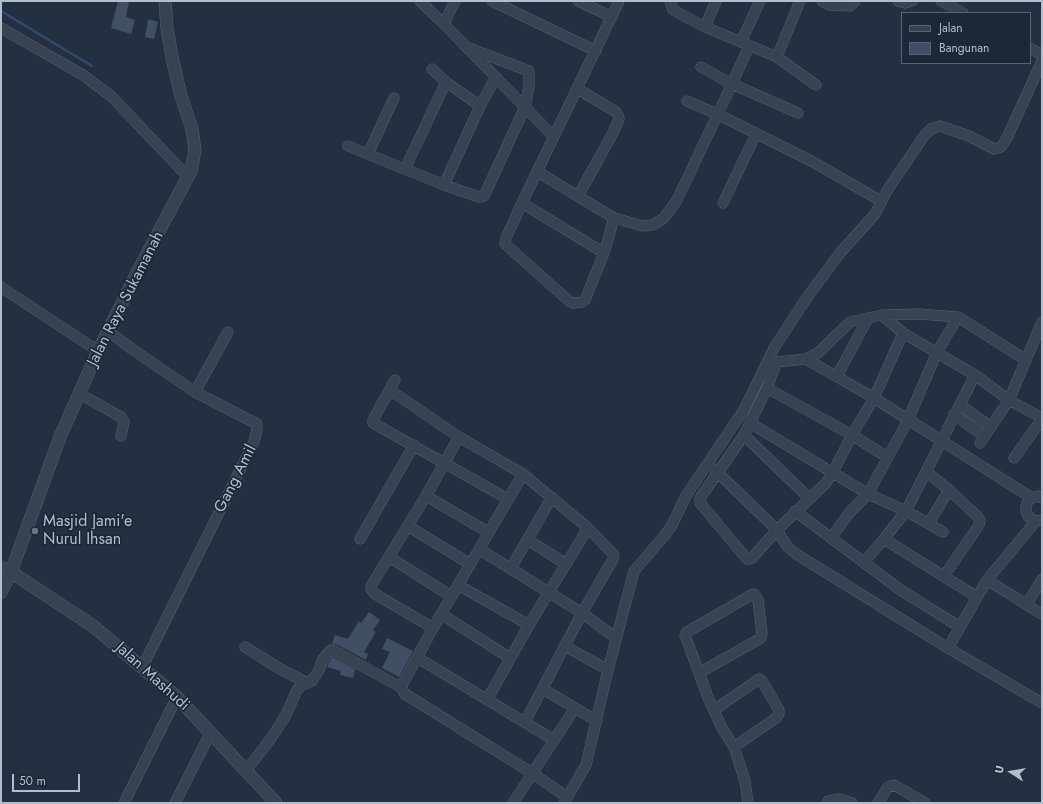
<!DOCTYPE html>
<style>
body{margin:0}
#map{position:relative;width:1043px;height:804px;overflow:hidden;background:#223042;font-family:Jost,sans-serif}
canvas{display:block}
.frame{position:absolute;inset:0;border:2px solid #b4bdcc;pointer-events:none}
.legend{position:absolute;left:901px;top:12px;width:130px;height:52px;box-sizing:border-box;background:#1c2737;border:1px solid #596373;margin:0;padding:5px 7px;list-style:none;font-size:12px;color:#b4bdcc}
.legend li{display:flex;align-items:center;gap:8px;height:20px}
.legend b{width:20px;border:1px solid #596373}
.north{position:absolute;left:991px;top:752px;width:40px;height:40px;-webkit-text-stroke:3px #1c2737;paint-order:stroke;rotate:282deg;font-size:11px;font-weight:700;line-height:16px;text-align:center;color:#b4bdcc}
.north::after{content:'';display:block;margin:auto;width:14px;height:18px;background:#b4bdcc;clip-path:polygon(50% 0,100% 100%,50% 72%,0 100%)}
.scale{position:absolute;left:12px;top:774px;width:68px;height:18px;box-sizing:border-box;border:2px solid #b4bdcc;border-top:0;padding-left:5px;font-size:12px;line-height:14px;white-space:nowrap;color:#b4bdcc;-webkit-text-stroke:3px #1c2737;paint-order:stroke}
</style>
<div id="map">
<canvas width="1043" height="804"></canvas>
<div class="frame"></div>
<ul class="legend">
<li><b style="height:5px;background:#374252"></b>Jalan</li>
<li><b style="height:11px;background:#414f65"></b>Bangunan</li>
</ul>
<div class="north">U</div>
<div class="scale">50 m</div>
</div>
<script>
const context = document.querySelector('canvas').getContext('2d');
context.lineJoin = 'round';
function poly(rows) {
  const path = new Path2D();
  for (const r of rows) {
    path.moveTo(r[0], r[1]);
    for (let i = 2; i < r.length; i += 2) path.lineTo(r[i], r[i + 1]);
  }
  return path;
}
function trace(path, color, width, dash) {
  context.strokeStyle = color;
  context.lineWidth = width;
  context.lineCap = dash ? 'butt' : 'round';
  context.setLineDash(dash || []);
  context.stroke(path);
}
function fillPath(path, color) {
  context.fillStyle = color;
  context.fill(path, 'evenodd');
}
function drawText(font, color, halo, rows, align = 'center') {
  context.font = font + ' Jost,sans-serif';
  context.lineWidth = 3.5;
  context.setLineDash([]);
  context.textBaseline = 'middle';
  context.strokeStyle = halo;
  context.fillStyle = color;
  for (const [text, x, y, turn = 0] of rows) {
    context.save();
    context.translate(x, y);
    context.rotate((+turn || 0) * Math.PI / 180);
    context.textAlign = isNaN(turn) ? turn : align;
    if (halo) context.strokeText(text, 0, 0);
    context.fillText(text, 0, 0);
    context.restore();
  }
}
trace(poly([
 [1,11,92,66]
]), '#344a6a', 2.5);
fillPath(poly([
 [118,1,129,1,126,17,135,20,131,34,111,28],
 [148,19,158,22,154,39,145,37],
 [369,612,380,620,373,630,376,632,364,652,368,654,366,660,338,645,332,644,335,635,348,639,359,621,361,623],
 [387,638,413,651,399,677,382,668,390,652,382,649],
 [333,657,355,669,353,678,340,675,341,671,327,667,329,662]
]), '#414f65');
const minor = poly([
 [420,1,444,24,554,137],
 [492,1,596,51],
 [578,1,612,17],
 [670,1,673,10,705,27,777,57,816,85],
 [822,1,830,5,850,6,855,1],
 [898,1,905,3,912,1],
 [941,1,963,13],
 [444,24,455,1],
 [705,27,716,1],
 [1,28,83,75,112,97,188,177],
 [741,42,760,1],
 [1030,48,1042,55],
 [777,57,800,1],
 [701,67,732,84,798,113],
 [432,69,446,82,480,106],
 [578,89,616,112,618,115,619,119,613,133,578,196],
 [687,101,717,114,813,162,881,201],
 [348,146,444,185,480,106,496,77],
 [368,154,394,98],
 [405,169,446,82],
 [538,172,614,218,643,226,653,225,664,218,677,200,732,84,749,46],
 [444,185,479,197,484,196,525,107,529,86,529,71,466,47],
 [522,203,604,253],
 [723,203,756,134],
 [614,218,604,253,585,300,582,302,573,303,569,301,505,244,506,238,522,203,619,1],
 [1,287,98,351],
 [882,315,903,333,975,375,1009,400,1042,418],
 [108,331,132,349,195,392,257,424,257,429,254,442,142,668],
 [903,333,874,398,852,435,833,472,826,483,777,530,752,558,749,559,747,559,700,503,700,498,744,435,767,388,775,366,778,362,806,359,818,353,850,322,882,315,919,314,958,317,1026,360],
 [806,359,874,398,1032,498],
 [837,376,868,318],
 [395,380,373,420,373,423,508,499],
 [767,388,852,435,887,457],
 [390,390,459,437,523,474,588,528,614,555,613,559,582,613,525,722],
 [195,392,228,332],
 [80,394,121,417,124,422,121,436],
 [960,405,991,427],
 [954,414,984,437],
 [750,423,868,494,906,511,943,532],
 [744,435,809,498],
 [980,443,1009,400,1042,322],
 [1014,458,1042,419],
 [714,469,777,530,787,546,796,554,948,648,1042,703],
 [927,472,949,490,977,516,980,520,979,525,944,576],
 [523,474,433,628,402,685,403,691,405,694,532,773,567,797],
 [426,496,488,532],
 [1042,498,1038,496,1032,498,1028,501,1026,506,1026,511,1028,516,1032,520,1036,521,1042,520],
 [795,511,902,591,960,627],
 [929,523,949,490],
 [408,526,470,564],
 [831,538,850,512,868,494,908,420,937,352,958,317],
 [360,539,414,445],
 [884,539,977,597],
 [528,540,566,564],
 [479,549,582,613,616,638],
 [389,557,451,596],
 [864,562,884,539,906,511,975,375],
 [1,566,11,572],
 [511,568,552,497],
 [987,580,1042,614],
 [458,585,529,625],
 [1027,604,1042,579],
 [441,614,510,658],
 [433,628,375,594,371,589,371,586,426,496,459,437],
 [565,646,608,670],
 [245,647,282,670,308,683],
 [948,648,987,580,1036,521],
 [418,658,554,740],
 [699,673,761,638,762,633,758,600,755,595,753,594,687,632,685,635,709,700,722,728,734,747,745,781,748,803],
 [543,689,597,721],
 [487,700,529,625,588,528],
 [714,710,759,679,762,681,779,710,779,714,776,718,734,747],
 [246,771,272,737,286,715,297,690,302,685,312,681,319,670,323,659,331,650,335,651,402,688],
 [124,803,177,697],
 [175,803,211,732],
 [513,803,575,708],
 [564,803,586,765,608,670,634,571,665,535,672,525,686,496,745,408,774,348,808,296,840,253,875,214,888,189,924,136,931,129,940,126,969,136,994,149,1001,147,1007,138,1042,61],
 [827,803,828,801,840,799,852,803],
 [878,803,888,787,894,785,925,803]
]);
const tertiary = poly([
 [11,572,93,626,177,697,276,803],
 [1,592,11,572,60,437,98,351,139,269,191,171,195,150,192,129,181,96,173,62,167,28,165,1]
]);
trace(minor, '#55606f', 11);
trace(tertiary, '#55606f', 13);
trace(minor, '#374252', 10);
trace(tertiary, '#374252', 12);
for (const [x, y, r, color] of [
 [35,531,4,"#6b7280"]
]) {
  const dot = new Path2D();
  dot.arc(x, y, r, 0, 2 * Math.PI);
  context.fillStyle = color;
  context.fill(dot);
  trace(dot, '#1c2737', 1.5);
}
drawText('16px', '#b4bdcc', '#1c2737', [
 ["Jalan Raya Sukamanah",126,299,-63],
 ["Gang Amil",236,479,-63],
 ["Jalan Mashudi",152,677,42]
]);
drawText('16px', '#b4bdcc', '#1c2737', [
 ["Masjid Jami'e",43,522],
 ["Nurul Ihsan",43,540]
], 'left');
</script>
